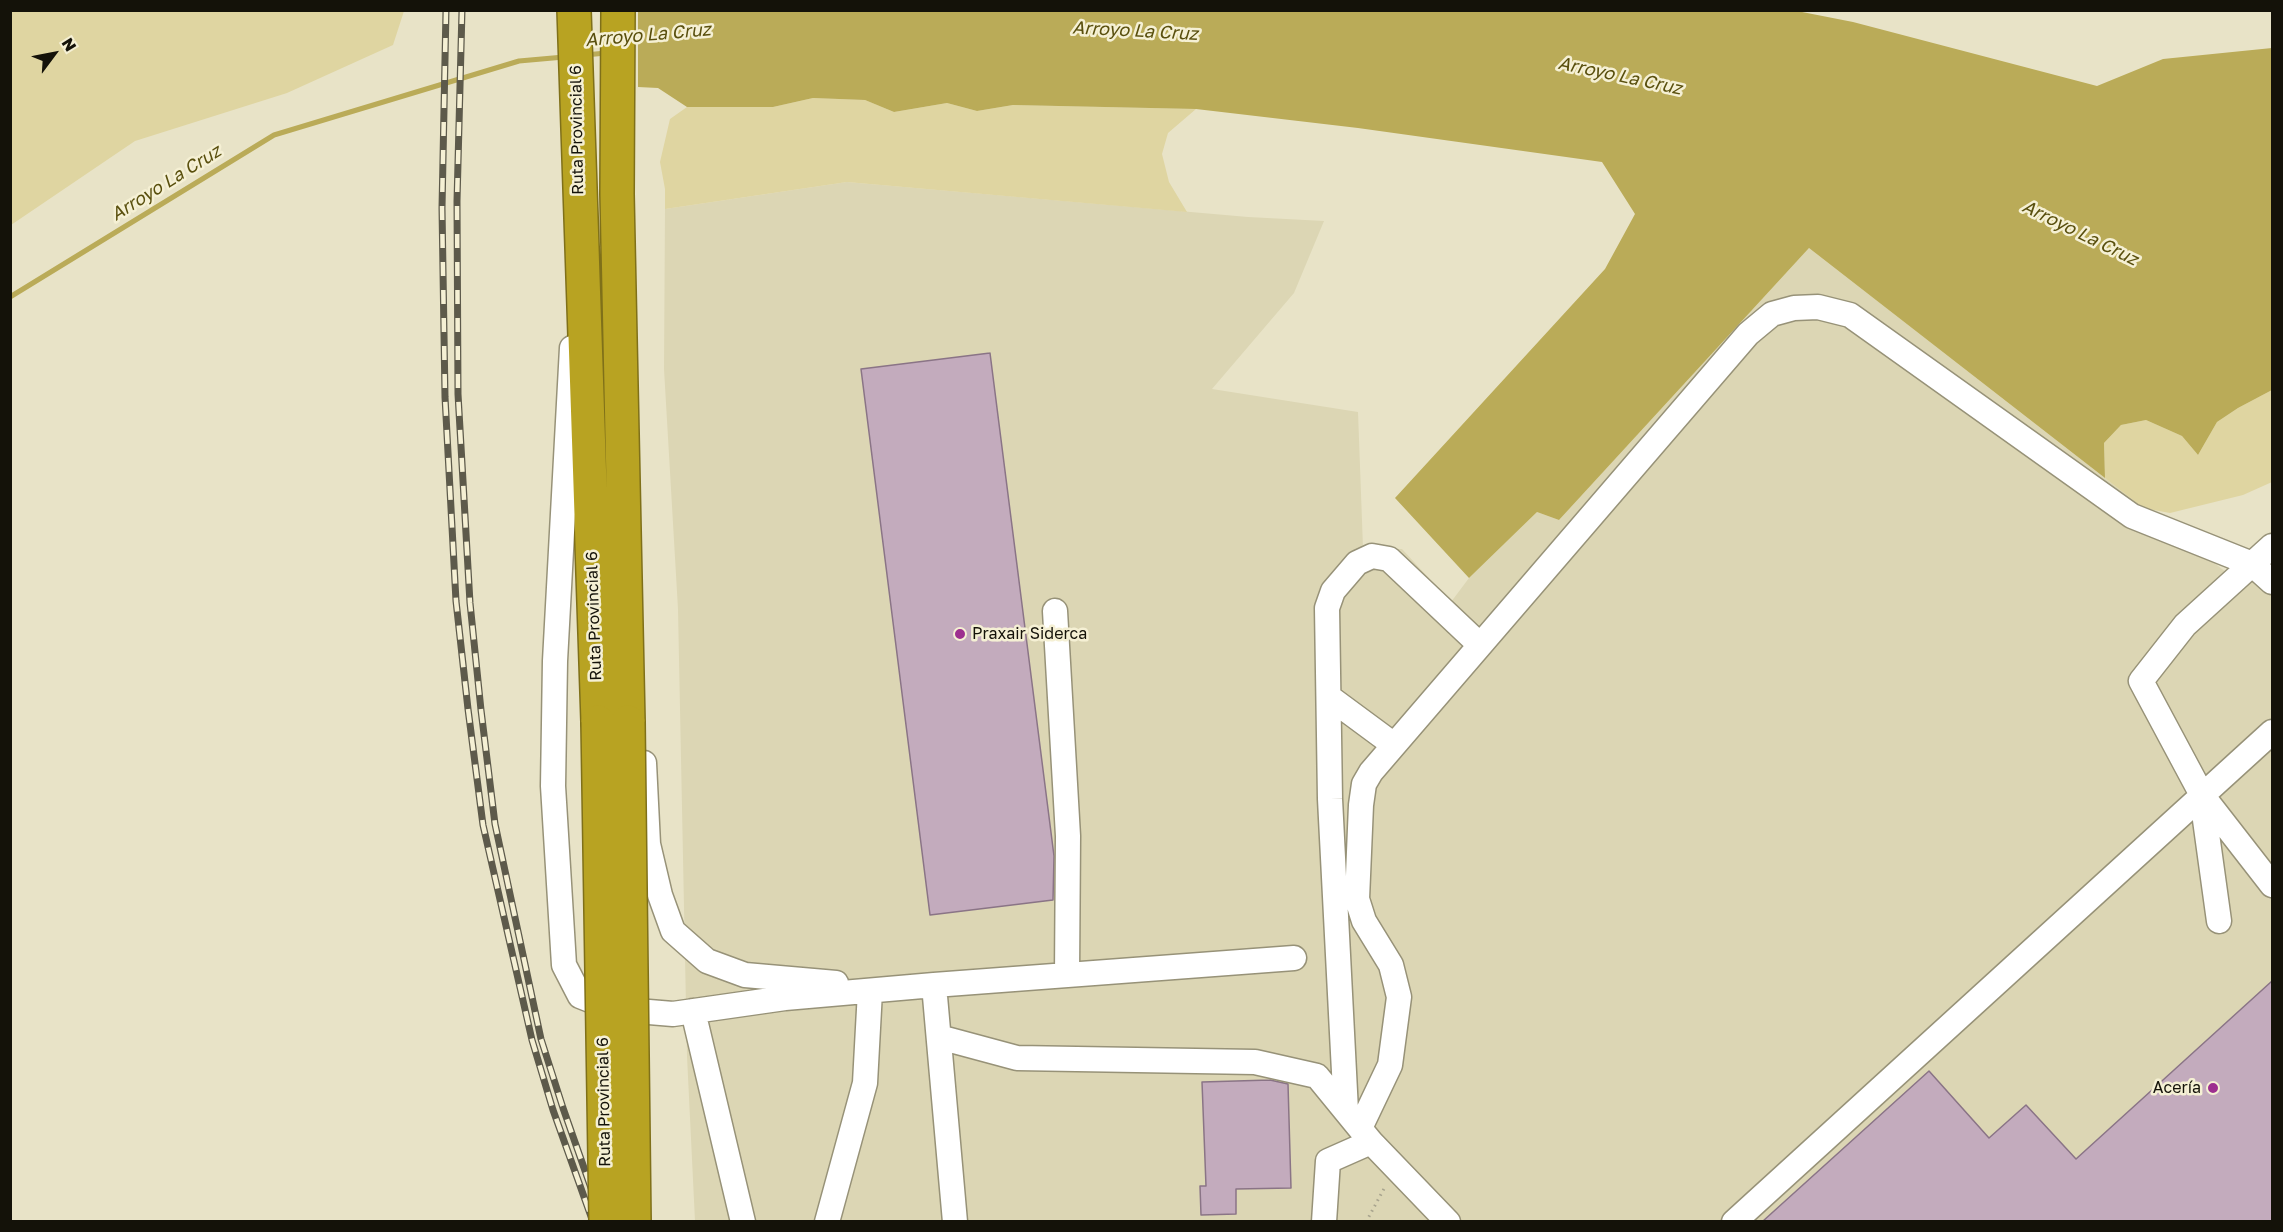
<!DOCTYPE html>
<meta charset="utf-8">
<style>
body{margin:0}
#map{position:relative;width:2283px;height:1232px;overflow:hidden;background:#e8e3c7;font-family:"Golos Text",sans-serif}
canvas{display:block}
.frame{position:absolute;inset:0;border:12px solid #141209;pointer-events:none}
.north{position:absolute;left:24px;top:24px;width:60px;height:60px;-webkit-text-stroke:4px #f5f0d4;paint-order:stroke;rotate:58deg;font-size:16px;font-weight:700;line-height:24px;text-align:center;color:#141209}
.north::after{content:'';display:block;margin:auto;width:21px;height:27px;background:#141209;clip-path:polygon(50% 0,100% 100%,50% 72%,0 100%)}
</style>
<div id="map">
<canvas width="2283" height="1232"></canvas>
<div class="frame"></div>
<div class="north">N</div>
</div>
<script>
const context = document.querySelector('canvas').getContext('2d');
context.lineJoin = 'round';
function fillPath(path, color) {
  context.fillStyle = color;
  context.fill(path, 'evenodd');
}
function poly(rows) {
  const path = new Path2D();
  for (const r of rows) {
    path.moveTo(r[0], r[1]);
    for (let i = 2; i < r.length; i += 2) path.lineTo(r[i], r[i + 1]);
  }
  return path;
}
function trace(path, color, width, dash) {
  context.strokeStyle = color;
  context.lineWidth = width;
  context.lineCap = dash ? 'butt' : 'round';
  context.setLineDash(dash || []);
  context.stroke(path);
}
function drawText(font, color, halo, rows, align = 'center') {
  context.font = font + ' "Golos Text",sans-serif';
  context.lineWidth = 5;
  context.setLineDash([]);
  context.textBaseline = 'middle';
  context.strokeStyle = halo;
  context.fillStyle = color;
  for (const [text, x, y, turn = 0] of rows) {
    context.save();
    context.translate(x, y);
    context.rotate((+turn || 0) * Math.PI / 180);
    context.textAlign = isNaN(turn) ? turn : align;
    if (halo) context.strokeText(text, 0, 0);
    context.fillText(text, 0, 0);
    context.restore();
  }
}
fillPath(poly([
 [847,182,1248,217,1324,221,1294,293,1212,389,1358,412,1363,548,1402,549,1451,602,1469,578,1537,512,1559,520,1809,248,2231,576,2272,531,2272,1221,695,1221,687,1056,678,609,664,369,665,209]
]), '#dcd6b4');
fillPath(poly([
 [11,10,404,10,404,11,393,45,287,93,135,141,11,225],
 [813,98,865,100,894,112,947,103,977,111,1013,105,1196,109,1168,133,1162,154,1169,182,1187,212,847,182,665,209,665,189,660,162,670,119,687,107,773,107],
 [2272,390,2272,482,2243,495,2170,513,2143,508,2105,478,2104,443,2121,425,2146,420,2182,436,2198,455,2217,422,2238,408]
]), '#dfd5a1');
fillPath(poly([
 [638,11,1797,11,1853,22,2097,86,2163,59,2272,48,2272,390,2238,408,2217,422,2198,455,2182,436,2146,420,2121,425,2104,443,2105,478,1809,248,1559,520,1537,512,1469,578,1395,498,1605,269,1635,214,1602,162,1358,128,1196,109,1013,105,977,111,947,103,894,112,865,100,813,98,773,107,687,107,658,88,638,87]
]), '#baab58');
trace(poly([
 [585,55,606,53],
 [10,297,274,135,519,61,564,57]
]), '#baab58', 5);
const building = poly([
 [990,353,1054,856,1053,900,930,915,861,369,990,353],
 [2272,981,2272,1221,1763,1221,1929,1071,1989,1138,2026,1105,2076,1159,2272,981],
 [1270,1080,1288,1084,1291,1188,1236,1189,1236,1214,1201,1215,1200,1186,1206,1186,1202,1082,1270,1080]
]);
fillPath(building, '#c3abbd');
trace(building, '#8a7486', 1.5);
const minor = poly([
 [572,348,555,661,553,786,564,965,580,996,613,1009,673,1014,785,998,934,985,955,1222],
 [2272,546,2185,625,2141,681,2202,795,2272,885],
 [1055,611,1068,836,1067,975],
 [1329,697,1394,745],
 [644,763,648,844,660,895,673,931,707,961,745,975,836,983],
 [2202,798,2219,921],
 [934,985,1294,958],
 [693,1011,743,1222],
 [939,1037,1017,1058,1255,1062,1317,1076,1371,1142,1448,1222],
 [1346,1111,1330,799,1327,608,1333,591,1357,563,1372,556,1389,559,1480,645],
 [1360,1128,1390,1065,1399,997,1391,965,1364,921,1357,899,1361,805,1364,784,1371,772,1748,334,1772,314,1794,308,1818,307,1850,315,2132,516,2252,564,2272,582],
 [827,1222,865,1083,870,991],
 [1324,1222,1328,1161,1371,1142],
 [1734,1222,2272,732]
]);
const highway = poly([
 [574,10,598,722],
 [618,10,617,194,628,722]
]);
trace(minor, '#979278', 27);
trace(highway, '#7f7019', 36);
trace(poly([
 [1366,1222,1385,1187]
]), '#a8a48e', 3, [1.5, 4.5]);
trace(minor, '#fff', 24);
trace(highway, '#b8a322', 33);
const rail = poly([
 [446,10,442,208,445,397,456,601,468,709,483,825,532,1040,553,1110,593,1222],
 [462,10,457,201,458,394,470,603,481,710,495,824,541,1039,563,1108,603,1222]
]);
trace(rail, '#5d5a4b', 7);
trace(rail, '#f5f0d4', 4.5, [14]);
const highwayBridge = poly([
 [598,722,606,1222],
 [628,722,634,1222]
]);
trace(highwayBridge, '#7f7019', 36, []);
trace(highwayBridge, '#b8a322', 33);
for (const [x, y, r, color] of [
 [960,634,6,"#9d2f8f"],
 [2213,1088,6,"#9d2f8f"]
]) {
  const dot = new Path2D();
  dot.arc(x, y, r, 0, 2 * Math.PI);
  context.fillStyle = color;
  context.fill(dot);
  trace(dot, '#f5f0d4', 2);
}
drawText('16px', '#141209', '#f5f0d4', [
 ["Ruta Provincial 6",577,130,-91],
 ["Ruta Provincial 6",594,616,-92],
 ["Ruta Provincial 6",604,1102,-91]
]);
drawText('16px', '#141209', '#f5f0d4', [
 ["Praxair Siderca",972,634],
 ["Acería",2201,1088,"right"]
], 'left');
drawText('italic 18px', '#594f0d', '#f5f0d4', [
 ["Arroyo La Cruz",1135,31,3],
 ["Arroyo La Cruz",648,35,-5],
 ["Arroyo La Cruz",1620,76,12],
 ["Arroyo La Cruz",166,183,-32],
 ["Arroyo La Cruz",2080,233,26]
]);
</script>
